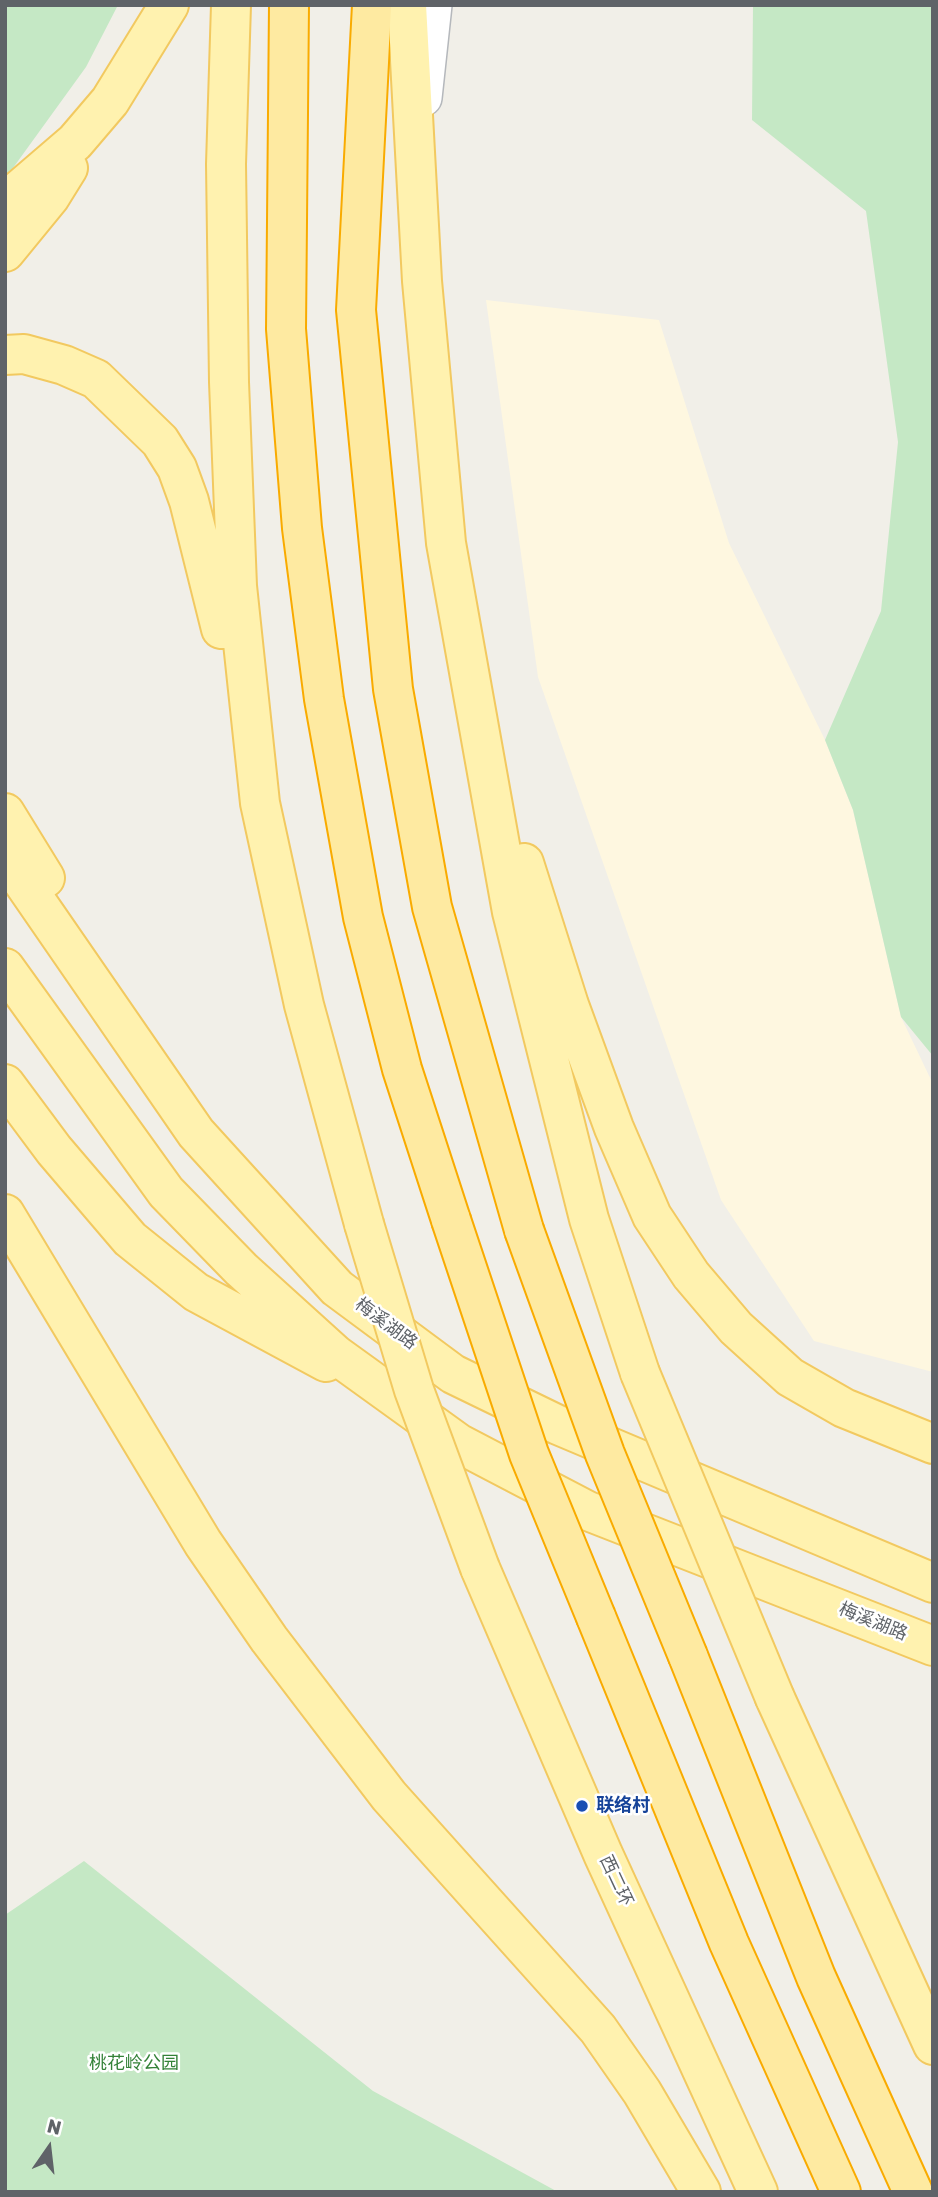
<!DOCTYPE html>
<meta charset="utf-8">
<style>
body{margin:0}
#map{position:relative;width:938px;height:2197px;overflow:hidden;background:#f1efe8;font-family:Rubik,sans-serif}
canvas{display:block}
.frame{position:absolute;inset:0;border:7px solid #5f6368;pointer-events:none}
.north{position:absolute;left:14px;top:2113px;width:70px;height:70px;-webkit-text-stroke:5px #fff;paint-order:stroke;rotate:14deg;font-size:19px;font-weight:700;line-height:28px;text-align:center;color:#5f6368}
.north::after{content:'';display:block;margin:auto;width:24px;height:32px;background:#5f6368;clip-path:polygon(50% 0,100% 100%,50% 72%,0 100%)}
</style>
<div id="map">
<canvas width="938" height="2197"></canvas>
<div class="frame"></div>
<div class="north">N</div>
</div>
<script>
const context = document.querySelector('canvas').getContext('2d');
context.lineJoin = 'round';
function fillPath(path, color) {
  context.fillStyle = color;
  context.fill(path, 'evenodd');
}
function poly(rows) {
  const path = new Path2D();
  for (const r of rows) {
    path.moveTo(r[0], r[1]);
    for (let i = 2; i < r.length; i += 2) path.lineTo(r[i], r[i + 1]);
  }
  return path;
}
function trace(path, color, width, dash) {
  context.strokeStyle = color;
  context.lineWidth = width;
  context.lineCap = dash ? 'butt' : 'round';
  context.setLineDash(dash || []);
  context.stroke(path);
}
function drawText(font, color, halo, rows, align = 'center') {
  context.font = font + ' Rubik,"Noto Sans SC",sans-serif';
  context.lineWidth = 5;
  context.setLineDash([]);
  context.textBaseline = 'middle';
  context.strokeStyle = halo;
  context.fillStyle = color;
  for (const [text, x, y, turn = 0] of rows) {
    context.save();
    context.translate(x, y);
    context.rotate((+turn || 0) * Math.PI / 180);
    context.textAlign = isNaN(turn) ? turn : align;
    if (halo) context.strokeText(text, 0, 0);
    context.fillText(text, 0, 0);
    context.restore();
  }
}
fillPath(poly([
 [486,300,659,320,729,543,825,740,853,810,901,1017,933,1084,933,1372,814,1341,721,1200,538,677]
]), '#fef7e0');
fillPath(poly([
 [5,5,118,5,86,67,5,179],
 [753,5,933,5,933,1056,901,1017,853,810,825,740,881,611,898,442,866,211,752,120],
 [84,1861,373,2091,558,2192,5,2192,5,1915]
]), '#c5e8c5');
const minor = poly([
 [424,98,434,5]
]);
const primary = poly([
 [231,5,226,164,229,382,237,586,260,803,304,1005,364,1224],
 [407,5,422,281,446,543,512,912,589,1219,640,1373],
 [5,202,75,142,110,101,169,5],
 [5,252,50,197,68,168],
 [5,355,24,354,64,365,96,379,160,441,177,468,189,501,221,629],
 [5,813,45,878],
 [5,856,196,1133,337,1288,453,1374,558,1425,933,1583],
 [524,863,569,1005,614,1128,652,1216,691,1275,736,1328,790,1377,844,1408,933,1444],
 [5,968,166,1192,241,1269,336,1355,458,1443,588,1511,933,1646],
 [5,1084,54,1150,130,1239,196,1292,326,1362],
 [5,1214,203,1543,269,1639,389,1796,598,2029,642,2092,701,2192],
 [480,1568,603,1854,758,2192],
 [775,1698,933,2045]
]);
const trunk = poly([
 [289,5,286,329,302,528,324,699,363,917,402,1069,451,1220],
 [372,5,356,310,393,689,432,907,524,1230],
 [596,1617,729,1943,841,2192],
 [688,1656,816,1977,913,2192]
]);
trace(minor, '#b5b8bc', 38);
trace(primary, '#f2c960', 42);
trace(trunk, '#f9ab00', 42);
trace(minor, '#fff', 35);
trace(primary, '#fff2af', 38);
trace(trunk, '#feeaa1', 38);
const primaryBridge = poly([
 [364,1224,414,1390,480,1568],
 [640,1373,775,1698]
]);
const trunkBridge = poly([
 [451,1220,529,1454,596,1617],
 [524,1230,605,1454,688,1656]
]);
trace(primaryBridge, '#f2c960', 42, []);
trace(trunkBridge, '#f9ab00', 42, []);
trace(primaryBridge, '#fff2af', 38);
trace(trunkBridge, '#feeaa1', 38);
for (const [x, y, r, color] of [
 [582,1806,7,"#1a4fb4"]
]) {
  const dot = new Path2D();
  dot.arc(x, y, r, 0, 2 * Math.PI);
  context.fillStyle = color;
  context.fill(dot);
  trace(dot, '#fff', 2.5);
}
drawText('18px', '#5f6368', '#fff', [
 ["梅溪湖路",386,1324,37],
 ["梅溪湖路",873,1622,22],
 ["西二环",616,1881,65]
]);
drawText('bold 18px', '#164399', '#fff', [
 ["联络村",596,1806]
], 'left');
drawText('18px', '#348238', '#fff', [
 ["桃花岭公园",134,2064]
]);
</script>
